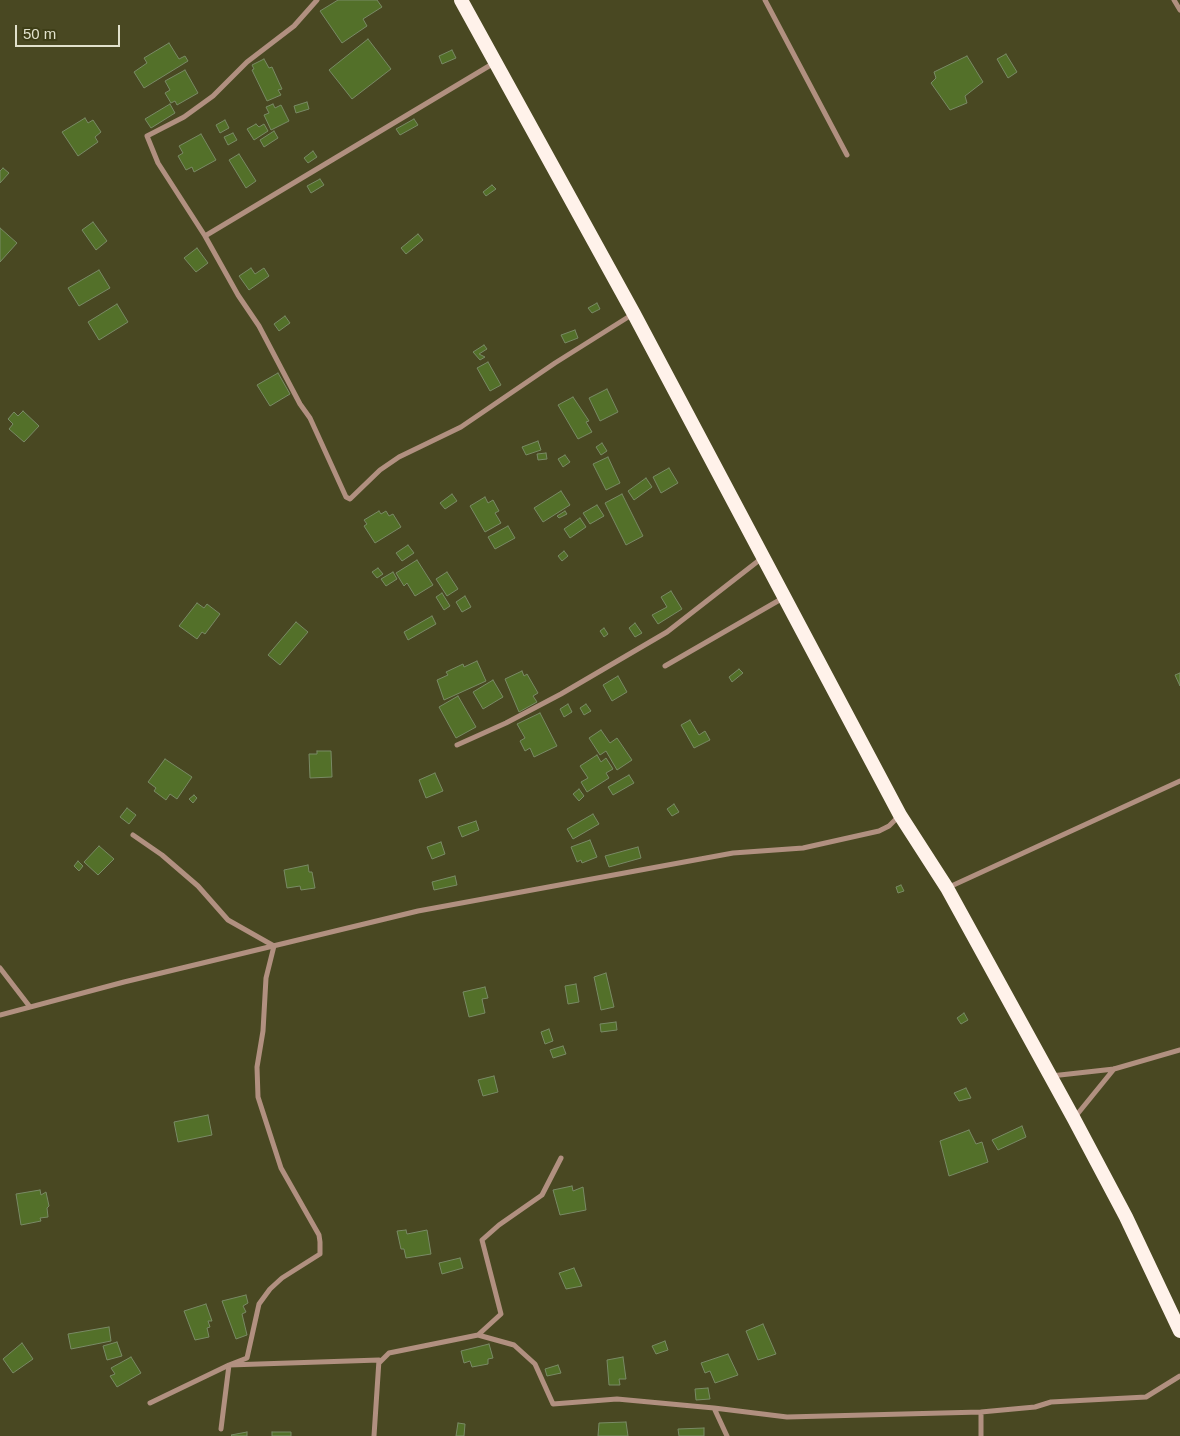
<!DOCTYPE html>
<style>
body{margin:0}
#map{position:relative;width:1180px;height:1436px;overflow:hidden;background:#494822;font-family:Helvetica,sans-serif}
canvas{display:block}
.scale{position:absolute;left:15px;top:25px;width:105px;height:22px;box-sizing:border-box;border:2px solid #e1e1cc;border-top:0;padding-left:6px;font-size:15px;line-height:18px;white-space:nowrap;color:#e1e1cc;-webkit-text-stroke:4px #3e3e17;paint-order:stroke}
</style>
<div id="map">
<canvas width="1180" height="1436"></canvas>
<div class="scale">50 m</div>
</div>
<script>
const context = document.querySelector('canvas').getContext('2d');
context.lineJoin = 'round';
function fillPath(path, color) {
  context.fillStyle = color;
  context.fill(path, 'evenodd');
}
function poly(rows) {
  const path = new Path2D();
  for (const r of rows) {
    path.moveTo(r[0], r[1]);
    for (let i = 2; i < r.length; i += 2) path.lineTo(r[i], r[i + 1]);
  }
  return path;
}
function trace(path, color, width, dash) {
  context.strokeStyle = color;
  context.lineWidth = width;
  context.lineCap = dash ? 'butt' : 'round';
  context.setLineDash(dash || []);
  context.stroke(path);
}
const building = poly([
 [338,0,377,0,382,7,363,19,367,26,342,43,320,11,338,0],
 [368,39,391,69,352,99,329,70,368,39],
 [169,43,179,59,185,56,188,61,144,88,134,72,147,63,144,58,169,43],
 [452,50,456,58,442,64,439,56,452,50],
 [1006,54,1017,72,1008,78,997,59,1006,54],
 [967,56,983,82,965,96,967,103,950,110,931,83,936,78,934,72,967,56],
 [264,59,269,68,272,67,282,89,278,90,281,95,267,101,252,70,254,69,252,65,264,59],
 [185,70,198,93,177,105,175,101,171,103,165,93,170,90,165,81,185,70],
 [307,102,309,109,296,113,294,106,307,102],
 [170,104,175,113,151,128,145,119,170,104],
 [273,104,275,108,281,105,289,121,271,130,264,115,269,113,266,107,273,104],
 [85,118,88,123,93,120,101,132,95,137,98,142,78,156,62,132,85,118],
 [414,119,418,125,400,135,396,129,414,119],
 [225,120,229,128,220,133,216,125,225,120],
 [256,124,259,127,264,124,268,131,254,140,247,129,256,124],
 [274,131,278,138,264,147,260,140,274,131],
 [233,133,237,140,228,145,224,137,233,133],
 [201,134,216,160,194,172,192,167,186,170,178,156,183,153,179,146,201,134],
 [313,151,317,157,308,163,304,158,313,151],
 [239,154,256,181,246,188,229,160,239,154],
 [3,168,9,173,0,183,0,171,3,168],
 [320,179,324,185,311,193,307,186,320,179],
 [492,185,496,189,486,196,483,192,492,185],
 [93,222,107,241,96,250,82,230,93,222],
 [0,228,17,243,0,262,0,228],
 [418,234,423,240,406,254,401,248,418,234],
 [197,248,208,263,196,272,184,258,197,248],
 [251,268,255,274,264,268,269,276,249,290,239,276,251,268],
 [99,270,110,288,79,306,68,288,99,270],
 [597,303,600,309,592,313,588,308,597,303],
 [117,304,128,322,99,340,88,322,117,304],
 [285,316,290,323,279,331,274,324,285,316],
 [575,330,578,338,565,343,561,335,575,330],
 [484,345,487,349,479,354,485,357,480,360,473,352,484,345],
 [488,362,501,385,490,391,477,368,488,362],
 [278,373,290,394,270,406,257,385,278,373],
 [607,389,618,412,600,421,589,398,607,389],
 [573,397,589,421,586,422,592,432,578,439,558,405,573,397],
 [23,411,39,426,24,442,9,429,13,424,8,419,14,412,18,416,23,411],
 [538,441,541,450,526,455,522,447,538,441],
 [602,443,607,451,601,455,596,447,602,443],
 [546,453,547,459,538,460,537,454,546,453],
 [565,455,570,462,563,467,558,459,565,455],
 [608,457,620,483,606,490,593,464,608,457],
 [669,468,678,483,661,493,653,477,669,468],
 [646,478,652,487,634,500,628,491,646,478],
 [561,491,570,505,543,522,534,508,561,491],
 [452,494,457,501,445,509,440,503,452,494],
 [622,494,643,536,626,545,605,503,622,494],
 [485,497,488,503,493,500,499,511,495,513,501,523,485,532,470,506,485,497],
 [597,505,604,516,590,524,583,513,597,505],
 [379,511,381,514,386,511,389,516,393,514,401,527,375,543,364,526,367,524,364,520,379,511],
 [565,511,567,514,559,518,557,516,565,511],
 [580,518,586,527,570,538,564,529,580,518],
 [508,526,515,538,495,549,488,537,508,526],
 [408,545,414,553,402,561,396,553,408,545],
 [564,551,568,556,562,561,558,556,564,551],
 [417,560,433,585,415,596,407,583,404,586,396,573,417,560],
 [378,568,383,574,377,578,372,572,378,568],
 [393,572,397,579,386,586,381,579,393,572],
 [447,572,458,589,447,596,436,579,447,572],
 [671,591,682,609,658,624,652,615,667,607,661,597,671,591],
 [442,593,450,606,444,610,436,597,442,593],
 [465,596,471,607,462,612,456,602,465,596],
 [197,603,204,608,207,604,220,614,205,634,202,632,197,639,179,626,197,603],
 [432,616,436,624,408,640,404,632,432,616],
 [296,622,308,632,280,665,268,655,296,622],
 [635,623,642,633,635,637,629,628,635,623],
 [604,628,608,634,604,637,600,631,604,628],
 [477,661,486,681,444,700,437,680,448,675,446,672,463,664,464,667,477,661],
 [739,669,743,673,732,682,729,677,739,669],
 [522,671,524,676,527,674,538,693,533,696,537,702,519,712,505,679,522,671],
 [1180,673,1180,686,1175,675,1180,673],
 [618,676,627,692,612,701,603,685,618,676],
 [493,680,503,697,483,709,473,692,493,680],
 [458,696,476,727,456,738,439,707,458,696],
 [568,704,572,712,564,717,560,709,568,704],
 [586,704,591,711,584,715,580,708,586,704],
 [540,713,557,746,534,757,530,748,525,751,520,741,525,738,517,724,540,713],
 [690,720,699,735,705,731,710,740,694,748,681,725,690,720],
 [601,730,610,743,617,738,632,760,617,770,606,751,600,755,589,738,601,730],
 [317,751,331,751,332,777,310,778,309,754,317,754,317,751],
 [597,755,601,762,606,758,613,769,606,773,609,778,587,792,581,782,588,778,580,766,597,755],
 [165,759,192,777,177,799,170,794,166,800,154,791,156,788,148,782,165,759],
 [435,773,443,791,426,798,419,780,435,773],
 [629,775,634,783,613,795,608,787,629,775],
 [579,789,584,796,579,801,573,794,579,789],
 [194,795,197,798,193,803,189,799,194,795],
 [674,804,679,812,672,816,667,809,674,804],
 [127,808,136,815,129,824,120,817,127,808],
 [593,814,599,824,573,839,567,829,593,814],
 [476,821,479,830,462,837,458,827,476,821],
 [590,840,597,857,582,863,581,860,577,862,571,847,590,840],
 [441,842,445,854,432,859,427,847,441,842],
 [99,846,114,859,98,875,84,862,99,846],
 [638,847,641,858,609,867,605,856,638,847],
 [78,861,83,866,79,871,74,866,78,861],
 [308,865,309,872,312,872,315,888,301,890,300,886,287,888,284,870,308,865],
 [455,876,457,885,434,890,432,882,455,876],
 [901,885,904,891,898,893,896,887,901,885],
 [606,973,614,1007,601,1010,594,977,606,973],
 [576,984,579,1002,568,1004,565,986,576,984],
 [485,987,488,998,482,999,485,1013,469,1017,463,992,485,987],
 [964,1013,968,1020,961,1024,957,1018,964,1013],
 [616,1022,617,1030,601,1032,600,1024,616,1022],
 [549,1029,553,1041,545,1044,541,1032,549,1029],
 [563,1046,566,1054,553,1058,550,1050,563,1046],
 [494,1076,498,1092,483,1096,478,1080,494,1076],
 [966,1088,971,1098,959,1101,954,1093,966,1088],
 [208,1115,212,1135,178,1142,174,1122,208,1115],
 [1022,1126,1026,1137,998,1150,992,1140,1022,1126],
 [969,1130,976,1144,982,1142,988,1162,949,1176,940,1141,969,1130],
 [572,1186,573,1191,583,1187,586,1210,560,1215,553,1190,572,1186],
 [40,1190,41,1195,46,1192,49,1206,47,1208,48,1217,40,1218,41,1221,21,1225,16,1194,40,1190],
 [406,1230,407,1234,427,1230,431,1254,406,1258,404,1249,401,1249,397,1231,406,1230],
 [460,1258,463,1268,442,1274,439,1263,460,1258],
 [574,1268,582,1286,566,1289,559,1273,574,1268],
 [246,1295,248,1303,243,1306,246,1312,242,1314,247,1335,236,1339,222,1301,246,1295],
 [206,1304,212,1321,208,1321,210,1327,207,1328,209,1337,195,1340,184,1311,206,1304],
 [763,1324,776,1354,758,1360,746,1331,763,1324],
 [109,1327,111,1341,71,1349,68,1334,109,1327],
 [665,1341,668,1350,656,1354,652,1346,665,1341],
 [117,1342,122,1356,107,1360,103,1346,117,1342],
 [22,1343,33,1359,13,1373,3,1359,22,1343],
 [489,1344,493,1358,488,1359,488,1364,472,1367,470,1361,464,1363,461,1351,489,1344],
 [728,1354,738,1375,715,1383,710,1371,705,1373,701,1363,728,1354],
 [131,1357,141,1373,117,1387,110,1376,115,1374,111,1368,131,1357],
 [623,1357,626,1379,619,1379,620,1385,609,1385,607,1360,623,1357],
 [558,1365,561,1373,547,1376,545,1369,558,1365],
 [708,1388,710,1399,696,1400,695,1389,708,1388],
 [626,1422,628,1436,598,1436,599,1423,626,1422],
 [458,1423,465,1424,464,1436,456,1436,458,1423],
 [704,1428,704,1436,679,1436,678,1429,704,1428],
 [247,1432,247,1436,232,1436,231,1435,247,1432],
 [272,1432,291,1432,291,1436,272,1436,272,1432]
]);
fillPath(building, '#537029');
trace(building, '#798a65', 1);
trace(poly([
 [317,0,294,26,247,62,213,96,184,117,147,136,158,163,205,236,238,295,259,326,300,404,310,418,346,497,350,499,380,470,399,457,461,427,555,363,633,314],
 [765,0,847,155],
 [1174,0,1180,10],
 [205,236,494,63],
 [665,666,783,598],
 [457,745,506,723,561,694,667,632,762,558],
 [133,835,162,855,198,886,228,920,274,946,266,978,263,1031,257,1067,258,1097,281,1168,319,1235,320,1242,320,1254,282,1278,270,1289,259,1304,247,1358,229,1365,221,1429],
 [947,888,1180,781],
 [0,968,30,1007],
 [0,1015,124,982,418,911,733,853,803,848,879,831,889,826,899,816],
 [1051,1076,1114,1069,1180,1050],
 [1075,1117,1114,1069],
 [478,1335,514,1345,535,1364,553,1404,617,1399,714,1408,727,1436],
 [379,1363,389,1353,478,1335,501,1314,482,1240,499,1225,542,1195,561,1158],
 [150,1403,229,1365,379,1360,374,1436],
 [714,1408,787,1417,981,1412],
 [981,1436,981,1412,1035,1407,1051,1402,1146,1397,1180,1376]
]), '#b19080', 5);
trace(poly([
 [461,0,634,314,900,815,947,888,1074,1119,1126,1217,1180,1331]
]), '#fff2ea', 14);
</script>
